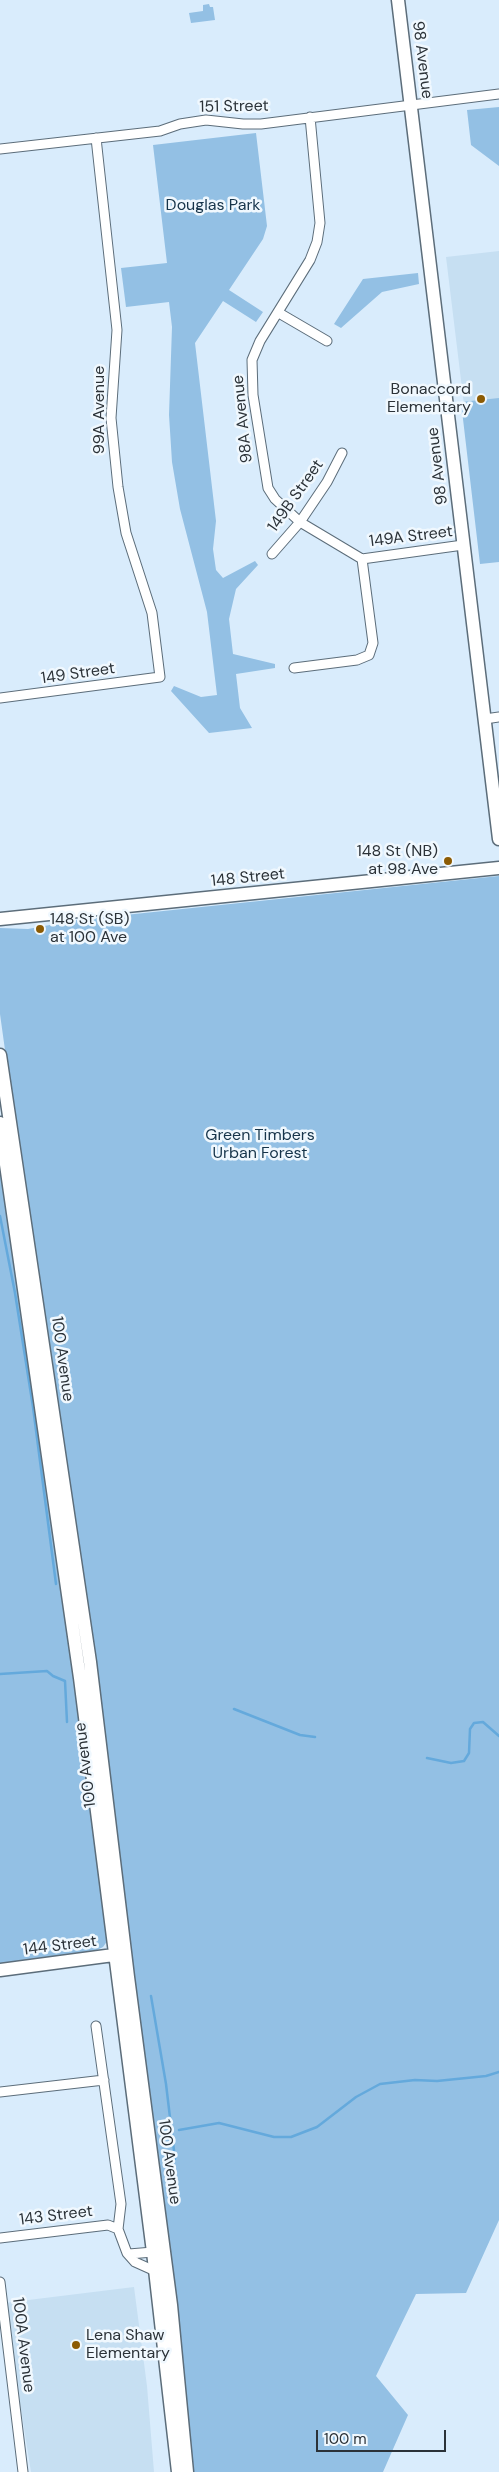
<!DOCTYPE html>
<style>
body{margin:0}
#map{position:relative;width:499px;height:2472px;overflow:hidden;background:#d9ecfc;font-family:"DM Sans",sans-serif}
canvas{display:block}
.scale{position:absolute;left:316px;top:2430px;width:130px;height:22px;box-sizing:border-box;border:2px solid #2b3238;border-top:0;padding-left:6px;font-size:15px;line-height:18px;white-space:nowrap;color:#2b3238;-webkit-text-stroke:4px #f0f8fe;paint-order:stroke}
</style>
<div id="map">
<canvas width="499" height="2472"></canvas>
<div class="scale">100 m</div>
</div>
<script>
const context = document.querySelector('canvas').getContext('2d');
context.lineJoin = 'round';
function fillPath(path, color) {
  context.fillStyle = color;
  context.fill(path, 'evenodd');
}
function poly(rows) {
  const path = new Path2D();
  for (const r of rows) {
    path.moveTo(r[0], r[1]);
    for (let i = 2; i < r.length; i += 2) path.lineTo(r[i], r[i + 1]);
  }
  return path;
}
function trace(path, color, width, dash) {
  context.strokeStyle = color;
  context.lineWidth = width;
  context.lineCap = dash ? 'butt' : 'round';
  context.setLineDash(dash || []);
  context.stroke(path);
}
function drawText(font, color, halo, rows, align = 'center') {
  context.font = font + ' "DM Sans",sans-serif';
  context.lineWidth = 5;
  context.setLineDash([]);
  context.textBaseline = 'middle';
  context.strokeStyle = halo;
  context.fillStyle = color;
  for (const [text, x, y, turn = 0] of rows) {
    context.save();
    context.translate(x, y);
    context.rotate((+turn || 0) * Math.PI / 180);
    context.textAlign = isNaN(turn) ? turn : align;
    if (halo) context.strokeText(text, 0, 0);
    context.fillText(text, 0, 0);
    context.restore();
  }
}
fillPath(poly([
 [499,251,499,541,481,544,446,257],
 [134,2287,147,2386,154,2472,31,2472,4,2303]
]), '#c6dff2');
fillPath(poly([
 [209,4,210,7,213,7,215,20,191,23,189,13,203,11,203,5],
 [499,107,499,166,471,145,467,110],
 [256,133,267,226,263,239,229,290,263,312,256,322,223,301,195,343,216,521,213,549,216,570,223,578,255,561,258,565,236,589,229,619,233,654,275,664,275,668,236,674,240,708,252,728,209,733,171,691,174,686,201,697,217,695,207,612,180,509,172,462,169,415,172,327,169,302,126,307,121,268,167,263,153,145],
 [418,273,419,284,382,292,341,328,334,324,363,279],
 [499,398,499,562,480,564,461,402],
 [499,876,499,2220,466,2293,416,2294,376,2376,408,2415,383,2472,192,2472,180,2338,160,2167,0,1014,0,928,28,929,77,920],
 [0,1158,54,1524,108,1940,103,1947,97,1950,0,1965]
]), '#93c0e4');
trace(poly([
 [0,1216,15,1293,33,1407,56,1584],
 [0,1674,47,1671,53,1676,65,1681,67,1722],
 [234,1709,300,1735,315,1737],
 [427,1758,451,1763,464,1761,469,1753,470,1729,474,1723,483,1722,499,1736],
 [151,1996,166,2084,175,2159],
 [179,2130,219,2123,274,2137,291,2137,317,2127,356,2097,380,2084,415,2080,437,2081,486,2076,499,2072]
]), '#64a9dc', 2.5);
const street = poly([
 [310,117,320,223,317,242,310,260,260,341,252,360,253,395,268,488,275,499,300,522,362,559],
 [0,149,160,131,180,124,206,120,243,124,261,124,499,94],
 [279,313,327,341],
 [272,554,300,522,327,482,342,453],
 [362,559,463,545],
 [294,668,357,660,369,655,373,643,362,559],
 [0,698,160,677,152,613,126,533,118,487,111,418,117,330,96,138],
 [485,719,499,717],
 [96,2026,121,2204,118,2229],
 [0,2092,104,2080],
 [0,2238,108,2225,118,2229,127,2253,135,2262,155,2271],
 [129,2254,153,2252,157,2254],
 [0,2282,23,2472]
]);
const secondary = poly([
 [398,0,499,839],
 [0,919,499,868],
 [0,1055,90,1662,128,1977,171,2305,187,2472],
 [0,1123,80,1678,153,2252,178,2472],
 [0,1970,121,1954]
]);
trace(street, '#5c6d7a', 11);
trace(secondary, '#5c6d7a', 15);
trace(street, '#fff', 9);
trace(secondary, '#fff', 12);
for (const [x, y, r, color] of [
 [481,399,5,"#8c5b04"],
 [448,861,5,"#8c5b04"],
 [40,929,5,"#8c5b04"],
 [76,2345,5,"#8c5b04"]
]) {
  const dot = new Path2D();
  dot.arc(x, y, r, 0, 2 * Math.PI);
  context.fillStyle = color;
  context.fill(dot);
  trace(dot, '#f0f8fe', 2);
}
drawText('16px', '#2b3238', '#f0f8fe', [
 ["98 Avenue",422,60,83],
 ["151 Street",234,107,-1],
 ["99A Avenue",100,410,-90],
 ["98A Avenue",243,419,-96],
 ["98 Avenue",438,466,-97],
 ["149B Street",296,496,-55],
 ["149A Street",411,537,-7],
 ["149 Street",78,674,-8],
 ["148 Street",248,878,-6],
 ["100 Avenue",62,1359,82],
 ["100 Avenue",86,1765,-97],
 ["144 Street",60,1946,-7],
 ["100 Avenue",169,2162,82],
 ["143 Street",56,2216,-7],
 ["100A Avenue",23,2345,83]
]);
drawText('16px', '#16344a', '#f0f8fe', [
 ["Douglas Park",213,206],
 ["Green Timbers",260,1136],
 ["Urban Forest",260,1154]
]);
drawText('16px', '#2b3238', '#f0f8fe', [
 ["Bonaccord",471,390],
 ["Elementary",471,408],
 ["148 St (NB)",438,852],
 ["at 98 Ave",438,870],
 ["148 St (SB)",50,920,"left"],
 ["at 100 Ave",50,938,"left"],
 ["Lena Shaw",86,2336,"left"],
 ["Elementary",86,2354,"left"]
], 'right');
</script>
